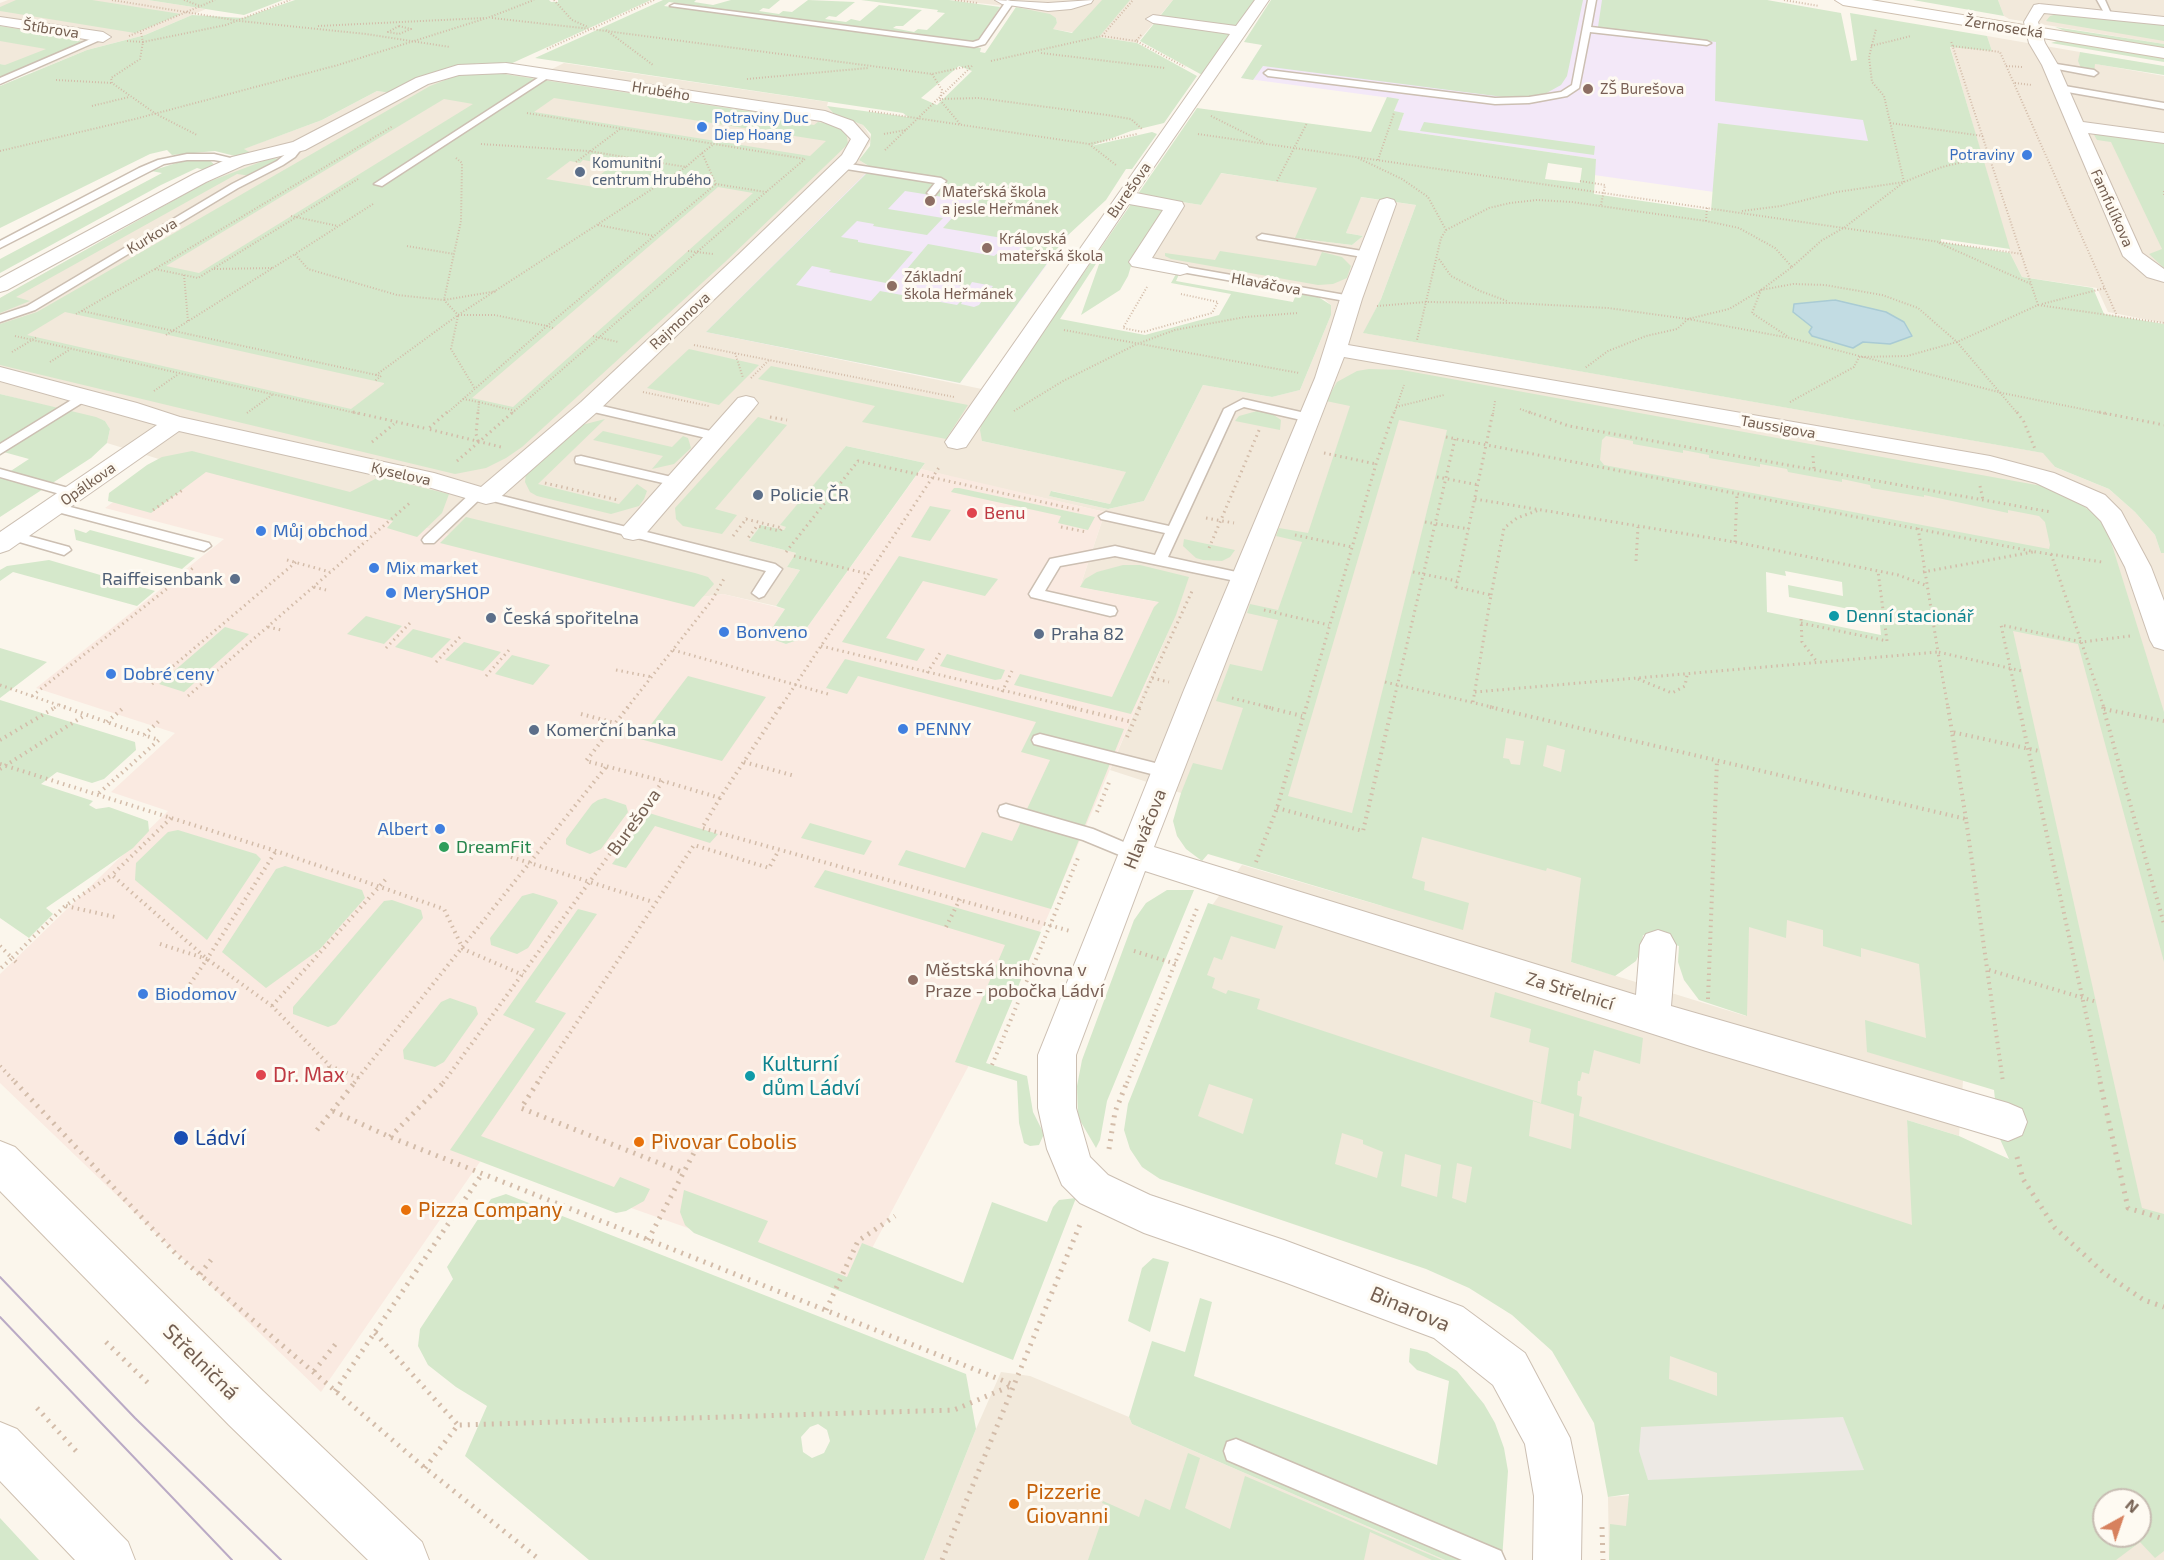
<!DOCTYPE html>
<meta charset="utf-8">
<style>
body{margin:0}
#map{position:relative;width:2164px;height:1560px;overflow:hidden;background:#fbf6ec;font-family:"Exo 2",sans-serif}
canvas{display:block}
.north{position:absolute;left:2092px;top:1488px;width:60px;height:60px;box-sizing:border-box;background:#fefaf2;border:2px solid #c7bcb2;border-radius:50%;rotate:40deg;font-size:16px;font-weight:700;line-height:24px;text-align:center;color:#745f51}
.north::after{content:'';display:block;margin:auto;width:21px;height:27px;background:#d7815e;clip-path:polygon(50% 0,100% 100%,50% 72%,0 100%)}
</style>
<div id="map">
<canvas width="2164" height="1560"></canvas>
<div class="north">N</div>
</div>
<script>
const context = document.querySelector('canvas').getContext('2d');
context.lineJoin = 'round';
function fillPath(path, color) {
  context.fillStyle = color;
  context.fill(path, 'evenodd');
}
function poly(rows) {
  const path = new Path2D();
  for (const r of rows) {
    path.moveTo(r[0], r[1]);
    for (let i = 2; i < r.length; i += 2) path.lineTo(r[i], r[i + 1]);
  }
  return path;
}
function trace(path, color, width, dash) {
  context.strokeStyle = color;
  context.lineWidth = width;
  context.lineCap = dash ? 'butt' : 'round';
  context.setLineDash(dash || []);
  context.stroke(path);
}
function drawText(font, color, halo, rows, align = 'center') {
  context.font = font + ' "Exo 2",sans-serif';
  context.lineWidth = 6;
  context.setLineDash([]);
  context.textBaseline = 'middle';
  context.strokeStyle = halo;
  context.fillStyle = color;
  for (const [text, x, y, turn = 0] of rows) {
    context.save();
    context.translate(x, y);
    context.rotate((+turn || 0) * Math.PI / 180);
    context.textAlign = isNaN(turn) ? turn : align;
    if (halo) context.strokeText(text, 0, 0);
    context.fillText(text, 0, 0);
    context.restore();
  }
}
fillPath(poly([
 [8,0,148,0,206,9,145,35,87,50,33,72,1,67,4,65,0,64,0,3],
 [949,0,1173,0,1137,43,1052,29,1057,23,1056,18,1016,7],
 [1998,0,2164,0,2164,44,2009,19,2004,16],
 [1987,36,2080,52,2079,61,2164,76,2164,323,2108,312,2097,288,2022,277,2010,253,1950,46,1992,51],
 [482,63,548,71,564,63,828,102,827,106,834,114,863,125,872,139,859,160,872,168,707,332,1001,393,982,421,982,441,1127,472,1110,504,1052,491,1049,496,1108,509,1144,501,1203,385,1272,397,1300,390,1331,315,1331,305,1324,299,1315,295,1131,265,1170,200,1201,205,1220,173,1318,188,1296,238,1352,245,1363,236,1346,233,1360,197,1416,205,1381,299,1364,333,2044,453,2055,467,2109,489,2135,512,2155,535,2161,553,2164,553,2164,1560,1609,1560,1608,1497,1897,1475,1873,1412,1635,1423,1644,1288,1133,1107,1213,904,1242,865,1382,906,1432,709,1599,752,1571,962,1746,1016,1752,792,1939,840,1963,1081,1959,1136,1907,1120,1925,1409,2136,1400,2068,1109,1987,620,2077,639,2048,562,1563,466,1568,428,1496,415,1422,703,1406,702,1368,840,1181,793,1110,770,1179,606,1080,587,1105,512,960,479,921,469,925,463,846,446,781,525,787,527,784,530,761,525,749,541,796,553,787,567,800,570,776,606,723,594,681,600,398,520,175,464,107,443,110,429,105,421,0,394,0,298,203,184,240,168,231,155,239,157,252,154,243,149,322,120,377,91,391,93,423,76,452,67],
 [2104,1500,2140,1500,2140,1536,2104,1536],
 [1001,1372,1030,1376,1129,1417,1132,1424,1445,1560,924,1560,976,1429]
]), '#f2e9db');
fillPath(poly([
 [169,462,398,520,681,600,723,594,785,609,766,637,786,644,798,640,921,469,1105,512,1080,587,1179,606,1047,918,852,1286,484,1156,321,1392,0,1083,0,974,168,811,111,792,175,733,36,688,224,539,105,508]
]), '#faeae1');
fillPath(poly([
 [1872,1412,1897,1475,1629,1494,1635,1423]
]), '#ede9e4');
fillPath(poly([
 [1292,0,1767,0,1858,102,1896,179,1715,153,1714,192,1594,175,1596,159,1398,130,1404,113,1394,112,1398,99,1241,78],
 [876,163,1095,199,960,383,706,332]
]), '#f3e8f8');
fillPath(poly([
 [16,0,92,0,181,14,135,33,0,11,0,7],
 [148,0,283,0,244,15],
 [295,0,549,0,551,2,558,2,558,0,651,0,508,65,482,63,452,67,391,93,377,91,322,120,244,149,253,154,239,157,215,151,172,155,167,150,150,154,0,228,0,86,87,50,145,35,192,15,243,18],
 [663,0,696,0,694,2,713,5,731,0,780,0,769,9,763,8,759,11,779,14,783,11,792,12,808,0,855,2,836,17,829,16,825,19,846,22,851,19,860,21,879,5,922,10,903,26,896,26,893,28,914,32,918,29,927,30,945,13,937,12,938,10,861,0,949,0,1000,7,981,37,975,41,961,42,669,2,664,6,981,48,980,52,985,53,1016,7,1050,14,1056,18,1057,23,1053,29,1072,33,1102,0,1130,0,1099,37,1137,43,1197,76,1164,123,1131,131,1091,146,1152,132,1157,134,1132,169,1126,169,1106,200,1067,236,960,383,706,332,872,168,859,160,870,146,871,134,863,125,834,114,827,106,908,117,903,113,535,58],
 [959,66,972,71,937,105,921,98],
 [905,191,943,197,945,194,949,195,947,198,953,199,958,194,981,198,973,208,962,207,943,228,1008,239,1011,235,1030,239,1017,256,1011,257,997,255,998,253,994,256,928,244,902,275,969,287,972,282,993,286,979,305,974,307,961,304,962,302,960,302,957,305,880,291,871,301,796,285,812,266,831,270,829,272,886,283,913,252,858,242,858,240,841,237,857,221,874,224,873,226,927,235,943,218,888,209],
 [1173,0,1256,0,1204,76,1140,41],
 [1271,0,1583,0,1567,76,1561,85,1543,95,1511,98,1263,66,1253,80,1241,78,1262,45,1244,42],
 [1602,0,1767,0,1841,13,1851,61,1857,60,1850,13,1987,36,1992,51,1950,47,2010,249,1941,239,1941,242,2010,253,2022,277,2093,288,2104,314,2164,324,2164,553,2161,553,2155,535,2135,512,2109,489,2055,467,2043,453,1363,333,1381,299,1416,205,1361,197,1346,233,1363,236,1352,245,1295,238,1317,188,1221,173,1201,205,1170,200,1136,256,1134,256,1128,276,1120,290,1081,315,1103,253,1060,319,1145,335,1219,315,1231,294,1171,283,1176,274,1180,272,1176,281,1293,302,1297,292,1315,295,1331,305,1331,315,1300,390,1272,397,1203,385,1144,501,1108,509,1049,496,1051,491,1110,504,1126,472,982,441,980,430,982,421,1197,108,1371,132,1387,97,1399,99,1394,111,1404,113,1398,130,1596,159,1594,194,1711,211,1718,123,1868,141,1863,120,1715,101,1716,42,1598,27],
 [1548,163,1582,168,1580,183,1545,179],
 [1835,300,1886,312,1890,344,1863,342,1853,348,1812,336,1809,332,1812,327,1794,304],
 [1913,0,1998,0,2004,16],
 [2057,14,2164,24,2164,41,2046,21,2050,16],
 [0,26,78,39,82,43,0,79,0,64,5,65,46,49,0,41],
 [2055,27,2164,44,2164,50,2070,33],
 [2057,41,2069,41,2164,56,2164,62,2051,43],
 [2080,52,2164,66,2164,75,2095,64,2094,72,2081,68,2078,61],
 [484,71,793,118,791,121,814,125,818,122,829,124,846,131,848,144,725,262,522,447,506,458,486,468,455,474,0,365,0,324,37,312,430,86,453,77],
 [554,98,826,141,810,156,534,112],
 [444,99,473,104,199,273,166,266],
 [583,160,613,165,596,178,615,182,606,189,546,179,570,161,580,163],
 [718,187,753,193,513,407,472,398],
 [65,312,384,383,384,384,351,409,27,335],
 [1424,122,1595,146,1594,155,1420,131],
 [2093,133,2164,142,2164,268,2149,254,2162,249,2111,142,2097,140],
 [271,158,280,159,251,176,237,174,16,297,30,301,0,313,0,298,203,184],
 [186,160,209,160,215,165,207,171,197,168,161,185,0,273,0,259,162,173,151,171],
 [1220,251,1316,266,1322,252,1342,257,1351,266,1347,278,1333,284,1318,285,1171,259,1165,256,1165,253,1215,260],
 [689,349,759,365,719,405,647,388],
 [771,366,968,405,946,439,862,422,875,406,758,379],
 [1369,369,1402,370,2042,486,2077,501,2095,515,2107,529,2164,712,2164,962,2078,644,2013,631,2142,1208,2164,1214,2164,1551,2155,1558,2140,1542,2116,1560,1609,1560,1610,1524,1626,1526,1629,1494,1608,1497,1594,1423,1552,1351,1512,1315,1469,1288,1426,1269,1160,1179,1142,1167,1130,1149,1124,1130,1128,1104,1208,903,1283,926,1275,949,1231,936,1222,960,1214,957,1207,975,1215,978,1212,988,1226,994,1228,990,1260,999,1257,1009,1541,1103,1549,1048,1529,1042,1531,1029,1490,1017,1495,992,1643,1038,1640,1064,1594,1050,1589,1074,1582,1072,1580,1081,1578,1081,1577,1095,1582,1097,1579,1116,1912,1225,1907,1120,1959,1136,2009,1159,1999,1137,1994,1090,1867,1052,1865,1020,1926,1038,1919,964,1861,948,1861,957,1823,946,1823,930,1787,920,1786,938,1749,927,1747,1016,1699,1000,1684,980,1678,962,1679,946,1643,935,1641,950,1636,961,1615,976,1571,962,1581,878,1547,868,1546,871,1422,837,1412,878,1425,882,1424,890,1469,903,1463,930,1208,854,1202,861,1186,849,1177,836,1173,821,1181,793,1193,763,1222,770,1243,708,1216,701,1230,664,1262,671,1278,620,1247,613,1250,604,1278,610,1302,542,1276,536,1279,528,1308,533,1350,406,1326,401,1337,382,1357,371],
 [1399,420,1447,430,1352,813,1288,796],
 [1606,436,1633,441,1633,444,1683,453,1683,450,1709,455,1709,458,1760,467,1760,464,1787,469,1788,472,1842,482,1842,479,1870,485,1871,488,1924,497,1924,495,2008,513,2008,510,2039,516,2045,522,2050,545,2049,549,1604,465,1600,460,1602,440],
 [1785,571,1842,582,1843,596,1788,585,1789,597,1879,615,1881,635,1767,612,1766,572,1786,576],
 [1506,738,1524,741,1520,765,1511,764,1509,759,1503,758],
 [1547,745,1565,750,1561,772,1543,766],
 [1209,1084,1253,1099,1243,1134,1198,1116],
 [1533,1101,1574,1114,1571,1149,1529,1136],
 [1342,1133,1363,1140,1363,1144,1383,1152,1377,1178,1335,1164],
 [1405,1154,1441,1165,1437,1197,1401,1186],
 [1457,1163,1472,1167,1466,1203,1452,1198],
 [1670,1356,1717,1373,1717,1396,1669,1379],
 [1843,1417,1864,1470,1648,1480,1639,1451,1641,1427],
 [2104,1500,2140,1500,2140,1536,2104,1536],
 [0,394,96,417,105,421,110,429,107,443,91,458,0,517,0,478,29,459,0,451],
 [1257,411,1271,413,1281,420,1280,430,1235,421,1239,416],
 [758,417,787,425,715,509,737,515,722,534,683,526,676,519,675,508],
 [605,419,538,484,619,504,637,484,647,491,644,499,639,506,611,514,537,496,530,492,525,482,526,473,574,427],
 [603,431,672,447,683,436,688,438,691,448,674,464,652,469,663,456,593,440],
 [846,446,925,463,798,640,786,644,766,637,785,609,776,606,800,570,787,567,796,553,749,541,761,525,784,530,786,527,780,525],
 [192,451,350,492,379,477,449,494,442,513,417,537,387,528,393,521,206,472,151,513,108,501,109,493,147,465,162,457],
 [954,488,959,488,1095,517,1088,530,1058,523,1061,516,951,492],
 [930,506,951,510,930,541,911,537],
 [466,517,695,573,708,577,714,584,694,607,440,543],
 [74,529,86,533,90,530,195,558,182,569,76,540],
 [1184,539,1235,550,1230,557,1222,561,1203,560,1196,558,1183,546],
 [899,556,998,579,985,596,923,581,886,638,925,649,917,661,842,642],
 [49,560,155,591,137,606,13,572,0,581,0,570,7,566],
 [1123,565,1140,565,1189,577,1176,615,1131,714,1014,685,1020,674,1112,697,1154,607,1159,602,1080,587,1085,579,1097,572],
 [366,616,402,626,384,644,347,634],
 [225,627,249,634,184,692,159,684],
 [413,629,451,639,432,658,395,647],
 [464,642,501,652,483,671,445,660],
 [0,648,47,662,0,698],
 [947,654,1005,670,1001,679,995,680,940,666],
 [512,655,550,665,533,685,495,674],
 [845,659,1124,729,1051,909,898,865,906,850,965,868,982,832,1012,841,1050,760,1021,752,1036,722,858,676,847,694,826,688],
 [688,676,766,697,722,761,640,739],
 [0,700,135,742,136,750,104,779,92,783,57,772,41,784,93,801,89,805,96,809,109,807,148,821,149,831,133,848,46,908,53,914,29,938,0,918],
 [605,798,626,805,628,812,601,849,590,854,569,846,566,844,566,839,592,804,598,800],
 [649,813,718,834,710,843,655,826,626,868,612,864],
 [810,823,872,841,864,855,801,838],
 [178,830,256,854,261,859,207,940,135,880,136,863,168,832],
 [285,866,362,890,365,898,320,949,266,988,222,952,276,869],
 [825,870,1041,932,986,1063,1027,1076,1033,1112,1044,1134,1039,1145,1030,1146,1024,1143,1019,1123,1017,1081,955,1062,1005,945,814,887],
 [1167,890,1194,890,1107,1101,1100,1140,1096,1148,1078,1117,1077,1086,1082,1060,1134,920,1146,903],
 [533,893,556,900,558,903,528,948,517,954,491,945,490,938,522,896],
 [392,900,421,910,423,918,336,1024,328,1027,293,1014,293,1007,384,901],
 [578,909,597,914,535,1002,566,1013,481,1136,614,1187,620,1177,650,1189,644,1201,626,1211,616,1213,450,1150,535,1029,503,1015],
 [450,998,476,1007,478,1014,444,1062,435,1067,404,1059,403,1050,441,1002],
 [684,1190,768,1221,758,1242,847,1277,862,1243,963,1283,992,1202,1047,1222,1053,1207,1059,1200,1076,1198,1013,1360,694,1233,685,1225,680,1212],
 [506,1194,966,1374,976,1429,924,1560,589,1560,465,1456,487,1406,456,1387,428,1365,418,1346,420,1329,453,1279,447,1267,491,1199],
 [818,1424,827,1430,830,1441,824,1453,812,1458,803,1452,801,1437,810,1427],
 [1153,1258,1169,1262,1150,1332,1128,1321,1142,1268],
 [1200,1298,1212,1302,1194,1376,1437,1465,1449,1381,1417,1370,1409,1362,1410,1348,1427,1352,1457,1371,1484,1404,1495,1423,1504,1448,1508,1471,1502,1560,1445,1560,1132,1424,1129,1417,1152,1341,1185,1352],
 [1188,1453,1200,1458,1185,1508,1230,1529,1245,1476,1442,1560,1432,1560,1370,1532,1364,1560,1088,1560,1107,1505,1102,1503,1103,1501,1139,1517,1145,1499,1170,1510],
 [0,1518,39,1560,0,1560]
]), '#d5e8cb');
const water = poly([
 [1835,300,1886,312,1904,322,1912,336,1890,344,1863,342,1853,348,1812,336,1809,332,1812,327,1793,312,1794,304,1835,300]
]);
fillPath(water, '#c2dce3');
trace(water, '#a9cbd4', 1.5);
const lane = poly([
 [1007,0,1014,2,985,44,974,47,670,6,674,4,973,42,979,40,1007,0],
 [1588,0,1596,0,1591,27,1707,41,1711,43,1707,45,1590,32,1579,88,1567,96,1529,103,1495,104,1268,76,1264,73,1268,70,1495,98,1529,97,1561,92,1572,85,1588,0],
 [2097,0,2105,0,2113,18,2107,18,2097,0],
 [100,35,107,37,0,84,0,78,100,35],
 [2050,63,2094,70,2098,73,2094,76,2047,67,2046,65,2050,63],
 [547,72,554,74,382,186,374,184,547,72],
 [2059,85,2164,103,2164,109,2056,90,2056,86,2059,85],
 [299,143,302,144,302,148,295,157,283,165,238,188,35,310,0,322,0,315,27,306,232,184,277,161,299,143],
 [187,154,214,154,243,161,238,164,214,160,187,160,164,164,0,248,0,241,139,168,158,160,187,154],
 [843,163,941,178,946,181,935,195,932,196,927,193,935,183,840,168,838,166,843,163],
 [1262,234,1368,252,1373,255,1368,258,1258,239,1257,237,1262,234],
 [1180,266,1351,296,1357,299,1351,302,1176,271,1175,269,1180,266],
 [86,391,92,395,90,398,0,454,0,444,86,391],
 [1243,399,1314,415,1316,418,1310,422,1244,407,1235,411,1168,557,1250,575,1252,578,1250,581,1245,583,1115,556,1060,566,1045,591,1115,607,1117,611,1115,615,1110,616,1031,597,1029,594,1050,559,1115,546,1155,555,1165,533,1101,519,1099,516,1106,512,1169,526,1224,409,1243,399],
 [589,403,715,432,721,436,715,440,585,410,583,407,589,403],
 [581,456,676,478,683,482,676,486,576,463,575,460,576,457,581,456],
 [0,469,79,491,81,494,74,498,0,477,0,469],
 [478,490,775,564,782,569,764,596,759,598,752,593,766,571,481,498,434,543,424,543,422,540,424,537,473,491,478,490],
 [55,503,209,543,211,546,204,551,50,510,48,507,50,504,55,503],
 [14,532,69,547,71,550,64,555,9,539,7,536,14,532],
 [1040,734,1167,766,1173,768,1175,772,1173,776,1167,778,1034,744,1032,740,1034,736,1040,734],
 [1006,804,1093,829,1140,849,1143,854,1140,859,1134,861,1083,840,1000,816,998,811,1000,806,1006,804],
 [1236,1439,1501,1551,1505,1560,1462,1560,1227,1460,1224,1451,1227,1442,1236,1439]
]);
const street = poly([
 [995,0,1048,3,1093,0,1091,3,1071,9,1048,11,1002,4,995,0],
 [1255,0,1269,0,1136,193,1182,202,1184,206,1152,258,1187,265,1190,269,1187,273,1180,275,1132,266,1129,262,1163,210,1129,204,966,447,957,449,948,447,945,442,1230,34,1153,23,1146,19,1153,15,1236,26,1255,0],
 [2039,4,2164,17,2164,25,2044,13,2038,22,2045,43,2058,65,2083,122,2164,133,2164,143,2088,133,2142,253,2164,269,2164,282,2147,277,2123,256,2042,65,2029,43,2024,22,2034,5,2039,4],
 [0,17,103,32,111,37,103,42,0,25,0,17],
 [506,63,825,111,853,121,869,139,856,162,752,263,597,412,495,502,486,504,428,487,179,431,9,550,0,553,0,532,157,425,0,381,0,367,137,403,180,417,434,473,481,487,581,402,738,255,842,155,851,139,841,129,821,121,506,73,459,75,428,84,305,150,244,165,206,182,7,290,0,292,0,278,194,174,232,157,293,142,416,78,458,65,506,63],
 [1387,198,1394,200,1396,204,1362,299,1348,345,1990,456,2054,473,2105,495,2121,511,2151,567,2164,601,2164,650,2154,647,2150,640,2125,567,2101,521,2087,507,2036,483,1988,470,1344,357,1154,847,1636,995,1640,945,1646,934,1658,930,1670,934,1676,945,1671,1006,2008,1103,2022,1109,2027,1122,2022,1135,2008,1141,1706,1051,1145,871,1076,1055,1076,1108,1090,1157,1108,1175,1150,1195,1284,1240,1463,1307,1525,1353,1570,1438,1582,1496,1581,1560,1533,1560,1534,1496,1525,1444,1493,1385,1434,1338,1284,1282,1144,1233,1080,1203,1062,1185,1047,1149,1038,1108,1038,1055,1184,690,1315,378,1340,299,1378,204,1380,200,1387,198],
 [746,396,754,398,758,403,754,408,642,538,633,540,624,538,620,532,624,526,738,398,746,396]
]);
const secondary = poly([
 [1835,0,1871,0,2164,48,2164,58,1843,5,1835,0],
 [0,1141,15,1147,263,1391,422,1542,429,1560,368,1560,229,1425,0,1191,0,1141],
 [0,1422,17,1429,128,1542,135,1560,75,1560,0,1481,0,1422]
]);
trace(lane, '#ccbfb2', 3);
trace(street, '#ccbfb2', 2);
trace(secondary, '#cfc0b0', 2);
trace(poly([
 [112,0,240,21,366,34,450,47],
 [184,0,200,6],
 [554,0,572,20,588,27],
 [955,0,977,3],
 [1784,0,1819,6],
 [492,18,591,29,654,0],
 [318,26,484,18],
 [399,26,411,29,399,34,388,32,399,26],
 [606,30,653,65],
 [141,33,143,42,226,25,290,0],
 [1141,35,1136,41,1185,67],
 [129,36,215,0],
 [1102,36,1136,41],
 [127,41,143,42,140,59,111,78,112,83,156,114,197,135],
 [1871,46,1911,36],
 [1953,46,2000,52,2117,316],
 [547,49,591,29,932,74,969,66],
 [1041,53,1165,68],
 [991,61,1102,36,1133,0],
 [2006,66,2023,67],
 [932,74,942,90,940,99,979,98,1107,115,1131,119,1143,130],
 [747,79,868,68],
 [56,80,112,83],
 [2015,83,2032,85],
 [940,100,960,124],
 [92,106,129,97],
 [869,111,1089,144,1137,134],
 [527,113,805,159,766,192],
 [1211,116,1263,142],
 [1890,123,1983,136],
 [884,134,906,130],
 [1198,134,2022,254],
 [481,144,588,151,686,167,702,153,716,184,766,192,511,414],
 [1089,144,1116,165],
 [885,150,972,66],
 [0,151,135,119,338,65,490,17,534,0],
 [702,153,714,144],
 [456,158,462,163,461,221,444,300,497,291],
 [1358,158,1402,179,1428,197,1446,230,1441,238,1417,340],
 [1378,160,1394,113],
 [576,162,620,129],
 [614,165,625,158],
 [358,179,198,278,155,269,393,126],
 [1277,181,1307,123],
 [1580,181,1605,185,1601,205],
 [2164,191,2164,197],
 [373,204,295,254,308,269,397,295,444,300,458,315,495,315,547,326,446,414],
 [1742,211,1781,206,1837,192,1904,182,1942,167,1989,156],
 [291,216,338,226],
 [1706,221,1707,207],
 [598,225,654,236],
 [1446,230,1489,208,1510,203,1537,200,1572,202,1706,221,1739,228,1775,248,1792,267,1761,290,1729,309,1688,319,1677,329,1646,336,1608,351,1585,368],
 [1939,243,2031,284],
 [407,246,454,254],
 [688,251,713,254],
 [1439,259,1451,276,1480,291,1507,301],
 [1792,267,1821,241,1845,227,1904,182,1884,96,1872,82,1869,57,1876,29],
 [214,269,273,268],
 [184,275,188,321],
 [1147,287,1123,328,1143,332,1212,313,1218,302,1181,294],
 [2042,304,2105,288],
 [2038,305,2164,323],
 [1377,306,1425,302,1513,303,1608,308,1688,319,1790,338,2002,393,2107,414],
 [82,311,381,376,375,381],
 [76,314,155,269],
 [458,316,451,349,475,389],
 [553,328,547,326,716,184],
 [1064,330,1299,373],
 [166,335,295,254],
 [15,336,360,414],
 [593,336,618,342],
 [1787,336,1752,313,1761,290,1793,284,1825,285,1882,295,1918,308,1957,342,2018,414],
 [694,345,954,397],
 [12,352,37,337],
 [735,353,743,378],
 [50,362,69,350],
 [376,375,458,315,686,167],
 [751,378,769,360],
 [154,391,177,375],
 [643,392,709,406],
 [463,399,479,402,478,414],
 [479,402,516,411],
 [1790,402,1854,367,1859,357,1907,356,1957,342,2038,305,1951,41],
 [1396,407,1444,395],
 [1520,409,1534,414],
 [1014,411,1063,381,1137,344,1175,330,1245,317,1298,313],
 [247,413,272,395],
 [1394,414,1404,385],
 [1493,414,1495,401]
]), '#d3bca9', 2, [1, 2]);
trace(poly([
 [353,412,428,429],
 [447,412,428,429,501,447],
 [1529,412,1569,426,2051,512],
 [2017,412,2024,422,2035,449],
 [2099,412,2164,425],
 [770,417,787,420],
 [1446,437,2036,552,2102,562],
 [478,441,476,434,478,412],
 [372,442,394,424],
 [1324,453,1376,464],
 [1813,456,1814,470],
 [457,461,513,412],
 [1437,477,1479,485],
 [545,483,618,500],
 [1980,486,1983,500],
 [1475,499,1735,542,1898,575,1925,585],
 [153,510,184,489],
 [1206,518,1234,523],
 [746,519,782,528,780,531,757,526,748,538],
 [1425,522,1469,529],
 [1061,527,1087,532],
 [1918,528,1938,652,2022,671],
 [1295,535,1352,547],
 [733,536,747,518],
 [1735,542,1737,493],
 [1209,548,1260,428],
 [786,552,858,461,1083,511],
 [2051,554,2104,708],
 [794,556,869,574],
 [287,560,330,572],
 [1636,561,1638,527],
 [1413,572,1457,581],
 [1923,572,2033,552],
 [314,587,326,590],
 [1491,595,1504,528,1517,518,1539,510],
 [1264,610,1329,625],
 [1801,619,1802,642,1817,662],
 [1801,623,1887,641,1878,571],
 [268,627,281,630],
 [821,646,1076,708],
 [386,648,410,623],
 [673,650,828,694],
 [436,662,460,637],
 [616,670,652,677],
 [927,673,940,653],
 [486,676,509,650],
 [1152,678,1193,589],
 [1638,679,1672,693,1685,686,1687,675],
 [1385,682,1496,708],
 [152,684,296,562],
 [0,685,58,705],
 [1002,692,1012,671],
 [1475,692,1938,652,1948,708],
 [32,696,193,568],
 [188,696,412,501],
 [1232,698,1272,708],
 [1473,702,1491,595,1456,587,1493,412],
 [54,708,59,705,68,708],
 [627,708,712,600,725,577],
 [780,708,940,466],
 [1139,708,1152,678,1169,682],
 [1306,708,1376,464,1394,412],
 [1392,708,1455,439],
 [2019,708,2001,625,2082,642,2130,636]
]), '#d3bca9', 3, [1.5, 4]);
trace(poly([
 [64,707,144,735],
 [628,707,586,761,663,781],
 [1069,707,1132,722],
 [1266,707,1302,716],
 [1490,707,1966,819,2003,1082],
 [1948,707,1952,732],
 [2019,707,2101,1083],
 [2103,707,2164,924],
 [2104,709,2164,721],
 [581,714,615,723],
 [107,722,122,709],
 [1127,737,1140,707],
 [0,740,56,707],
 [744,762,795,776],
 [0,764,276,851,444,909,463,949,523,975],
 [0,769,85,715],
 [99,793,159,740,144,735,159,721],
 [720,798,702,828,1070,931],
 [1277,808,1363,831,1392,707],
 [1097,812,1110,780],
 [171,818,112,875,207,959,272,1006,330,1066,359,1078],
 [1966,819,1952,732,2039,751],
 [511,857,653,902],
 [1256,862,1277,808,1306,707],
 [66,906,115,917],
 [946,927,960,899],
 [160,944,207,959,276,851],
 [0,946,12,958,0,969],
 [1134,951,1176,964],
 [16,962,12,958,65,906,112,875],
 [1989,970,2097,1002],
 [190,984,207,959],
 [1708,999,1717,760],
 [272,1006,387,878],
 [992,1065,1078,858],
 [0,1066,16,1083],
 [325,1073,330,1066],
 [354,1083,606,767],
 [443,1083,663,781,720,798,780,707],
 [537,1083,694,845,769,868,779,850],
 [1127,1083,1198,906]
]), '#d3bca9', 4, [1.5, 4.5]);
trace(poly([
 [15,1082,176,1254,425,1468,540,1560],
 [538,1082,521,1108,684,1173],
 [2100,1082,2128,1208,2164,1219],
 [333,1111,390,1137,1014,1385],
 [317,1130,355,1082],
 [390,1137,444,1082],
 [1109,1149,1115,1112,1127,1082],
 [2017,1157,2023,1179,2055,1228,2104,1273,2144,1300,2164,1307],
 [648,1240,697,1147],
 [200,1274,211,1260],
 [826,1310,858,1241,895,1216],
 [375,1333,458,1425],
 [106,1342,149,1384],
 [314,1371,338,1341],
 [335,1391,482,1174],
 [37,1408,76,1451],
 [425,1468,458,1425,954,1410,1013,1385],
 [1602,1527,1603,1560],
 [942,1560,1081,1222]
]), '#d3bca9', 5, [2, 6]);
fillPath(lane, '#fff');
fillPath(street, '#fff');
fillPath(secondary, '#fff');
trace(poly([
 [0,1277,135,1418,281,1560],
 [0,1317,232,1560]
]), '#baaac5', 2);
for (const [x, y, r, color] of [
 [1588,89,6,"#8d6e63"],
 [702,127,6,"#3f7fe0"],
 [2027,155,6,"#3f7fe0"],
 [580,172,6,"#5c6f8a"],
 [930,201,6,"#8d6e63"],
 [987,248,6,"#8d6e63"],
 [892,286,6,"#8d6e63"],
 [758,495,6,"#5c6f8a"],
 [972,513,6,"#e0444e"],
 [261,531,6,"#3f7fe0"],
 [374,568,6,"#3f7fe0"],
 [235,579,6,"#5c6f8a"],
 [391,593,6,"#3f7fe0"],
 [1834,616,6,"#0f9aa8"],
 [491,618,6,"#5c6f8a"],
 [724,632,6,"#3f7fe0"],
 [1039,634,6,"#5c6f8a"],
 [111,674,6,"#3f7fe0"],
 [903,729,6,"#3f7fe0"],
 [534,730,6,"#5c6f8a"],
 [440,829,6,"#3f7fe0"],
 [444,847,6,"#2e9e5b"],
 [913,980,6,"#8d6e63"],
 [143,994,6,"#3f7fe0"],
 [261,1075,6,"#e0444e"],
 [750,1076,6,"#0f9aa8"],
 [181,1138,8,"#1a4fb4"],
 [639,1142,6,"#e8710a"],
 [406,1210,6,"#e8710a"],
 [1014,1504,6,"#e8710a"]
]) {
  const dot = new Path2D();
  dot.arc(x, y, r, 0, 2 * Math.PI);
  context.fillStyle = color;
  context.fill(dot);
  trace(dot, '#fefaf2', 2);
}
drawText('15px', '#745f51', '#fefaf2', [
 ["Žernosecká",2004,27,9],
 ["Štíbrova",51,29,9],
 ["Hrubého",661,91,9],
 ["Burešova",1129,190,-55],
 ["Famfulíkova",2112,208,66],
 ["Kurkova",152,236,-31],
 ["Hlaváčova",1266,284,10],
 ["Rajmonova",680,321,-43],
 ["Taussigova",1778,427,10],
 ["Kyselova",401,474,13],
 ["Opálkova",88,484,-35]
]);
drawText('15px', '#785e54', '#fefaf2', [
 ["ZŠ Burešova",1600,89],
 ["Mateřská škola",942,192],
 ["a jesle Heřmánek",942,209],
 ["Královská",999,239],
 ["mateřská škola",999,256],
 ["Základní",904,277],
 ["škola Heřmánek",904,294]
], 'left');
drawText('15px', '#366cbe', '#fefaf2', [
 ["Potraviny Duc",714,118],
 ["Diep Hoang",714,135],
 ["Potraviny",2015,155,"right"]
], 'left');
drawText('15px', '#4e5e75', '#fefaf2', [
 ["Komunitní",592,163],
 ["centrum Hrubého",592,180]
], 'left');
drawText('18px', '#4e5e75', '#fefaf2', [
 ["Policie ČR",770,495],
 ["Raiffeisenbank",223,579,"right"],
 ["Česká spořitelna",503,618],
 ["Praha 82",1051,634],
 ["Komerční banka",546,730]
], 'left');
drawText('18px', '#be3a42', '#fefaf2', [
 ["Benu",984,513]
], 'left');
drawText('18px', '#366cbe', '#fefaf2', [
 ["Můj obchod",273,531],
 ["Mix market",386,568],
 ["MerySHOP",403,593],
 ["Bonveno",736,632],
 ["Dobré ceny",123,674],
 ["PENNY",915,729],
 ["Albert",428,829,"right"],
 ["Biodomov",155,994]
], 'left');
drawText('18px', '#0d838f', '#fefaf2', [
 ["Denní stacionář",1846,616]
], 'left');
drawText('18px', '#745f51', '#fefaf2', [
 ["Burešova",634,822,-54],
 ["Hlaváčova",1145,829,-68],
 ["Za Střelnicí",1570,991,17]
]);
drawText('18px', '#27864d', '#fefaf2', [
 ["DreamFit",456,847]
], 'left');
drawText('18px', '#785e54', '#fefaf2', [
 ["Městská knihovna v",925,970],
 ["Praze - pobočka Ládví",925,991]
], 'left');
drawText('21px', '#0d838f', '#fefaf2', [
 ["Kulturní",762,1064],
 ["dům Ládví",762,1088]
], 'left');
drawText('21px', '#be3a42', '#fefaf2', [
 ["Dr. Max",273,1075]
], 'left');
drawText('21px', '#164399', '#fefaf2', [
 ["Ládví",195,1138]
], 'left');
drawText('21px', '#c56008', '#fefaf2', [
 ["Pivovar Cobolis",651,1142],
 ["Pizza Company",418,1210],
 ["Pizzerie",1026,1492],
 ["Giovanni",1026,1516]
], 'left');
drawText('21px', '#745f51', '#fefaf2', [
 ["Binarova",1410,1309,23],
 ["Střelničná",201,1362,45]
]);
</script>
